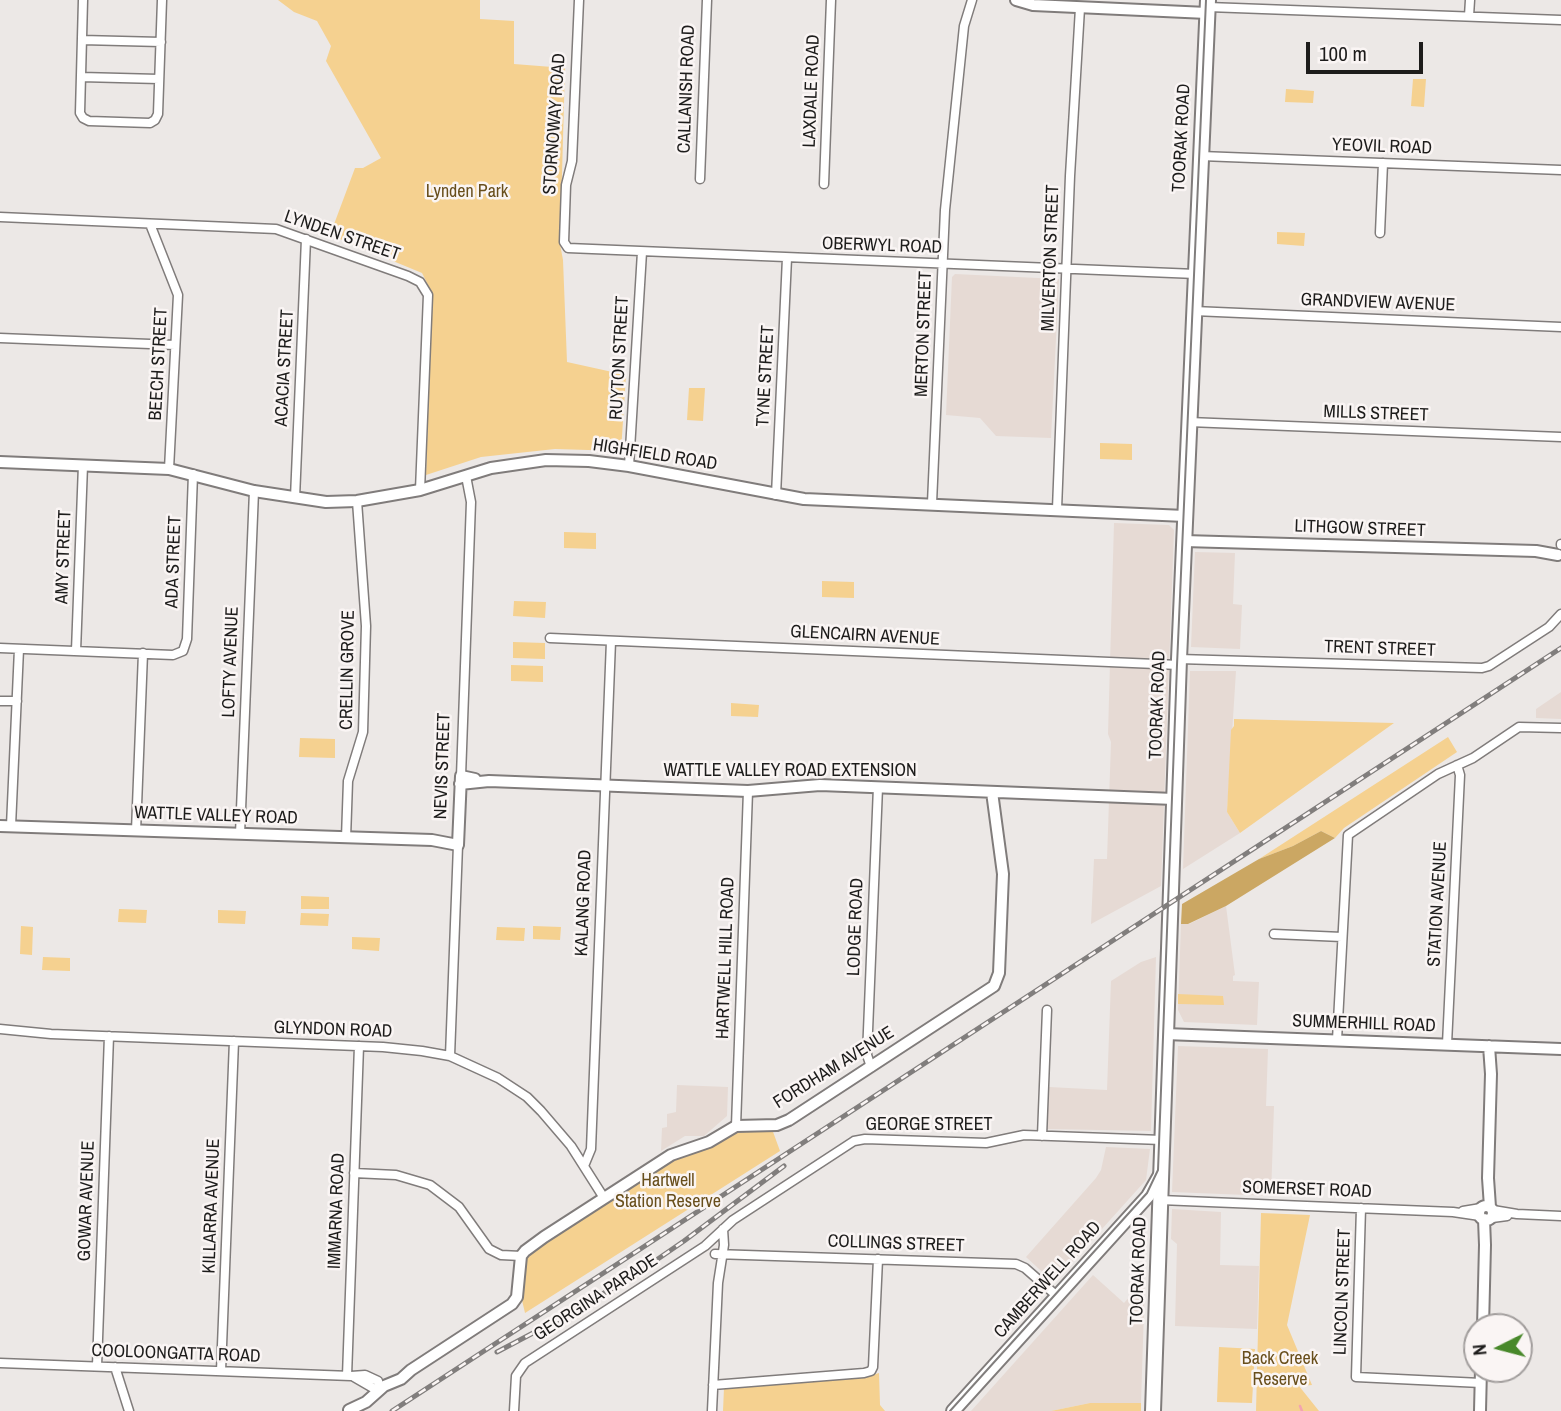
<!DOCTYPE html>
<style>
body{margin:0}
#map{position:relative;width:1561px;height:1411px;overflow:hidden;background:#ece8e6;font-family:"Archivo Narrow",sans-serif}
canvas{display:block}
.north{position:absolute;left:1463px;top:1313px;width:70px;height:70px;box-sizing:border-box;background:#faf5f4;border:2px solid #a29e9d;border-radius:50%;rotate:264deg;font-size:19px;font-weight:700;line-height:28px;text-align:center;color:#1d1c1b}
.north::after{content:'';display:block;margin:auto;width:24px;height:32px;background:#48882a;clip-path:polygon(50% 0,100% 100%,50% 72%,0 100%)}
.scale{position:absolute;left:1306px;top:42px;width:117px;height:32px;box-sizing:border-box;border:4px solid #1d1c1b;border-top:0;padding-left:9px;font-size:21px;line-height:24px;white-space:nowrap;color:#1d1c1b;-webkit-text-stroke:5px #faf5f4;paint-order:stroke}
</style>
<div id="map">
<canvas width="1561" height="1411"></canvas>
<div class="north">N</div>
<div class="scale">100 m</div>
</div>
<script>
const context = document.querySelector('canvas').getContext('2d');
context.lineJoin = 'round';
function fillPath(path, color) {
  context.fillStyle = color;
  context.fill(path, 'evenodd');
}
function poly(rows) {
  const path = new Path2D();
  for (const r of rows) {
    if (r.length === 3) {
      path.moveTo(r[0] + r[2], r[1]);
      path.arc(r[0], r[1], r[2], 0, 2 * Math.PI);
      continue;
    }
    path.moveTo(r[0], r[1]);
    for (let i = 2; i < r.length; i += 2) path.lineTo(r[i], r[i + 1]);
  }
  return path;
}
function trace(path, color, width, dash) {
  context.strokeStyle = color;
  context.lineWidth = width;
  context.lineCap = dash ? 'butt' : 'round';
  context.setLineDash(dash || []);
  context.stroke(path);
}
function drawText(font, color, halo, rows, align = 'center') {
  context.font = font + ' "Archivo Narrow",sans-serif';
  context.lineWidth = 5;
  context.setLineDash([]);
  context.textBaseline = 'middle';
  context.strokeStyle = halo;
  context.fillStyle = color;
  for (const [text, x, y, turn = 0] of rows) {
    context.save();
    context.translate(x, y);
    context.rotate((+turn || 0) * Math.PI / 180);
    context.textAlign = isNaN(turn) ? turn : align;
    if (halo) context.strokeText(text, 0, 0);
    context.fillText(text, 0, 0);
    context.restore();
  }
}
fillPath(poly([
 [955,274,1059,279,1051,438,996,436,980,418,946,415,952,277],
 [1114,523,1169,525,1174,530,1161,886,1091,924,1094,859,1107,859,1111,742,1108,734],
 [1195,552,1235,553,1233,604,1242,605,1240,649,1191,647],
 [1190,671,1236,671,1227,812,1240,833,1183,869],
 [1561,692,1561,719,1536,718,1536,709],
 [1226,906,1235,975,1233,976,1233,981,1259,982,1257,1025,1184,1022,1178,1010,1181,924,1189,924],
 [1156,957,1151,1131,1047,1129,1049,1087,1107,1090,1111,981,1141,962],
 [1178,1046,1268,1049,1266,1106,1274,1106,1271,1196,1172,1192],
 [677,1085,728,1087,727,1116,704,1136,685,1136,661,1151,662,1128,667,1127,667,1114,676,1112],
 [1106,1147,1150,1149,1146,1180,1057,1279,1051,1280,1026,1257,1096,1178,1101,1170],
 [1172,1209,1221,1212,1220,1265,1259,1266,1257,1329,1175,1326,1177,1244,1171,1239],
 [1093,1275,1124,1303,1145,1279,1141,1403,1090,1403,1051,1411,971,1411]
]), '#e6dad4');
fillPath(poly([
 [278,0,480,0,480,19,514,21,514,64,565,68,560,244,563,260,567,362,626,375,621,451,555,449,481,457,426,475,432,293,422,273,330,235,355,168,363,168,381,158,326,61,331,46,317,21,294,12],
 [1413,79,1426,79,1424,107,1411,106],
 [1286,89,1314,91,1313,103,1285,102],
 [1277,232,1305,233,1304,246,1277,244],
 [689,388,705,388,703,421,687,420],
 [1100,443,1132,444,1132,460,1100,459],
 [564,532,596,533,596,549,564,548],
 [822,581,854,582,854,598,822,597],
 [514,601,546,602,545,618,513,616],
 [513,642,545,643,545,659,513,658],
 [511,665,543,666,543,682,511,681],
 [731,703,759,705,758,717,731,716],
 [1234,719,1394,723,1240,833,1227,812,1231,730,1234,726],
 [1448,737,1457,752,1344,828,1335,838,1321,831,1293,846,1259,859],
 [300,738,335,739,335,758,299,757],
 [301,896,329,897,329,909,301,909],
 [119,909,147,910,146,923,118,922],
 [218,910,246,911,245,924,218,923],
 [301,913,329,914,328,926,300,925],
 [21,926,33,927,32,955,20,954],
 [533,926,561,927,560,940,533,939],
 [497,927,525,928,524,941,496,940],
 [352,937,380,938,379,951,352,949],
 [43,957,70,958,70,971,42,970],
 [1178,994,1223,996,1224,1005,1178,1004],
 [772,1129,780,1151,525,1313,521,1296,526,1258,531,1252,678,1157,682,1158,688,1156,689,1152,717,1145,734,1133],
 [1261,1213,1310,1215,1287,1325,1312,1385,1299,1386,1319,1411,1256,1411],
 [1219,1347,1255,1349,1252,1403,1217,1402],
 [879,1373,880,1405,885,1411,723,1411,724,1388,866,1377],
 [1090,1403,1141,1403,1141,1411,1051,1411]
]), '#f5d190');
fillPath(poly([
 [1321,831,1335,838,1226,906,1188,924,1181,924,1182,904,1259,859,1293,846]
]), '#cba763');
trace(poly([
 [1300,1406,1302,1411]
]), '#f3a3b1', 2.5);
const street = poly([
 [83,0,80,113,83,118,89,121,150,123,155,120,158,114,162,0],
 [579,0,572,161,566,185,564,242,568,248,1196,274],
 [1208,7,1561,20],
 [1469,16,1470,0],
 [82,40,161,42],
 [81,77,159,79],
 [1201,156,1561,170],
 [700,179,707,0],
 [824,184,831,0],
 [0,217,276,229,408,276,420,282,428,295,420,490],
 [150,224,178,295,169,469],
 [1380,233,1383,163],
 [1194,311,1561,327],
 [0,338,175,345],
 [1189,422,1561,437],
 [629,466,642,252],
 [776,495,787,258],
 [295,498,306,239],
 [932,503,945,210,964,26,972,0],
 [1057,509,1070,176,1080,8],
 [1561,545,1561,544],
 [550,638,1179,665],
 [0,648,173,655,183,651,187,639,193,474],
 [76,651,83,465],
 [1179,659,1482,668,1489,666,1549,627,1561,614],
 [0,701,17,701],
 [461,776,471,502,466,476],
 [11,826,19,649],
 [136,831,143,653],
 [240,834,254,491],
 [346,838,348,781,363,732,366,626,357,501],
 [1274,934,1342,937],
 [0,1029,51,1034,383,1047,422,1051,450,1056,498,1078,527,1097,541,1111,571,1146,604,1198],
 [1337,1040,1348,835,1438,774,1473,758,1519,727,1561,728],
 [1447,1044,1460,775,1457,765],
 [450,1056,458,845],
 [871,1067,867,1055,878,787],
 [736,1126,748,791],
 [1042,1136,1047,1010],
 [584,1166,591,1149,611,641],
 [354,1173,396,1175,430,1185,459,1207,489,1249,501,1255,521,1256],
 [1160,1200,1453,1212,1480,1216],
 [1361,1208,1356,1377,1481,1383],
 [1493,1210,1517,1214,1561,1216],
 [1463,1211,1481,1208],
 [1492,1218,1507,1216],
 [715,1254,1016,1264,1025,1268,1057,1296],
 [0,1363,351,1376,365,1375,378,1381,380,1389],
 [97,1366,109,1036],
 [115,1367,129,1411],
 [221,1371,234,1041],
 [347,1376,359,1046],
 [354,1377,373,1388,380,1389],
 [713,1385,864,1373,871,1371,873,1367,878,1259],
 [514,1411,516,1376,525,1363,705,1246,733,1220,854,1141,865,1139,986,1143,1024,1135,1162,1140],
 [712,1411,718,1283,724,1245,723,1229]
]);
const secondary = poly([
 [1016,0,1033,5,1207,13],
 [0,462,169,469,254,491,326,502,357,501,420,490,491,468,546,460,589,461,629,466,804,499,1185,516],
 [1184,541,1536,551,1558,555],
 [460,784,489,781,748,791,820,785,1174,799],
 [0,826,432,840,458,845,461,776,475,779],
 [1165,1034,1561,1049],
 [1489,1046,1491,1074,1488,1178,1490,1207],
 [1486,1213,7],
 [1483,1327,1485,1245,1484,1219],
 [349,1410,366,1402,384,1386,401,1379,411,1370,512,1304,517,1297,521,1256,525,1251,544,1237,671,1155,709,1142,736,1126,777,1125,789,1120,994,986,999,973,1003,874,992,792],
 [1480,1411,1481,1369]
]);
const primary = poly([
 [953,1411,1148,1196,1160,1175]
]);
const highway = poly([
 [1153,1411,1179,659,1208,0]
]);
trace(street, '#807c7b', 11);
trace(secondary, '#807c7b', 14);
trace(primary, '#807c7b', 16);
trace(highway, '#807c7b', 18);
trace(street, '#fff', 8);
trace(secondary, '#fff', 10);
trace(primary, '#fff', 12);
trace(highway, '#fff', 14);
trace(poly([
 [950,1411,1147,1193,1158,1170,1177,665,1206,0]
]), '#817e7d', 2);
const rail = poly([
 [497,1352,569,1314,636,1274,684,1241,784,1166],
 [392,1411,1561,648]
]);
trace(rail, '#817e7d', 5);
trace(rail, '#faf5f4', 2.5, [8]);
drawText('18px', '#1d1c1b', '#faf5f4', [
 ["CALLANISH ROAD",687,89,-88],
 ["LAXDALE ROAD",812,91,-88],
 ["STORNOWAY ROAD",555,124,-86],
 ["TOORAK ROAD",1182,138,-87],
 ["YEOVIL ROAD",1382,147,2],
 ["LYNDEN STREET",342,236,19],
 ["OBERWYL ROAD",882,246,2],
 ["MILVERTON STREET",1051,258,-88],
 ["GRANDVIEW AVENUE",1378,303,2],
 ["MERTON STREET",924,334,-88],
 ["RUYTON STREET",620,358,-87],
 ["BEECH STREET",159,364,-87],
 ["ACACIA STREET",285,368,-87],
 ["TYNE STREET",766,376,-87],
 ["MILLS STREET",1376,414,2],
 ["HIGHFIELD ROAD",655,455,9],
 ["LITHGOW STREET",1360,529,2],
 ["AMY STREET",64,557,-88],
 ["ADA STREET",174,562,-88],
 ["GLENCAIRN AVENUE",865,636,3],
 ["TRENT STREET",1380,649,2],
 ["LOFTY AVENUE",231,662,-88],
 ["CRELLIN GROVE",348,670,-89],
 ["TOORAK ROAD",1158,705,-88],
 ["NEVIS STREET",443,766,-88],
 ["WATTLE VALLEY ROAD EXTENSION",790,771],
 ["WATTLE VALLEY ROAD",216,816,2],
 ["KALANG ROAD",584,903,-88],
 ["STATION AVENUE",1438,904,-87],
 ["LODGE ROAD",856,927,-88],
 ["HARTWELL HILL ROAD",726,958,-88],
 ["SUMMERHILL ROAD",1364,1024,2],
 ["GLYNDON ROAD",333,1030,2],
 ["FORDHAM AVENUE",834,1068,-32],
 ["GEORGE STREET",929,1125],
 ["SOMERSET ROAD",1307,1190,2],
 ["GOWAR AVENUE",87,1201,-88],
 ["KILLARRA AVENUE",212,1206,-88],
 ["IMMARNA ROAD",337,1211,-88],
 ["COLLINGS STREET",896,1244,2],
 ["TOORAK ROAD",1139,1271,-88],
 ["CAMBERWELL ROAD",1048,1280,-48],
 ["LINCOLN STREET",1343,1292,-88],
 ["GEORGINA PARADE",596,1298,-33],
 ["COOLOONGATTA ROAD",176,1354,2]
]);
drawText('18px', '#684e1b', '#faf5f4', [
 ["Lynden Park",467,192],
 ["Hartwell",668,1181],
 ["Station Reserve",668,1202],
 ["Back Creek",1280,1359],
 ["Reserve",1280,1380]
]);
</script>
